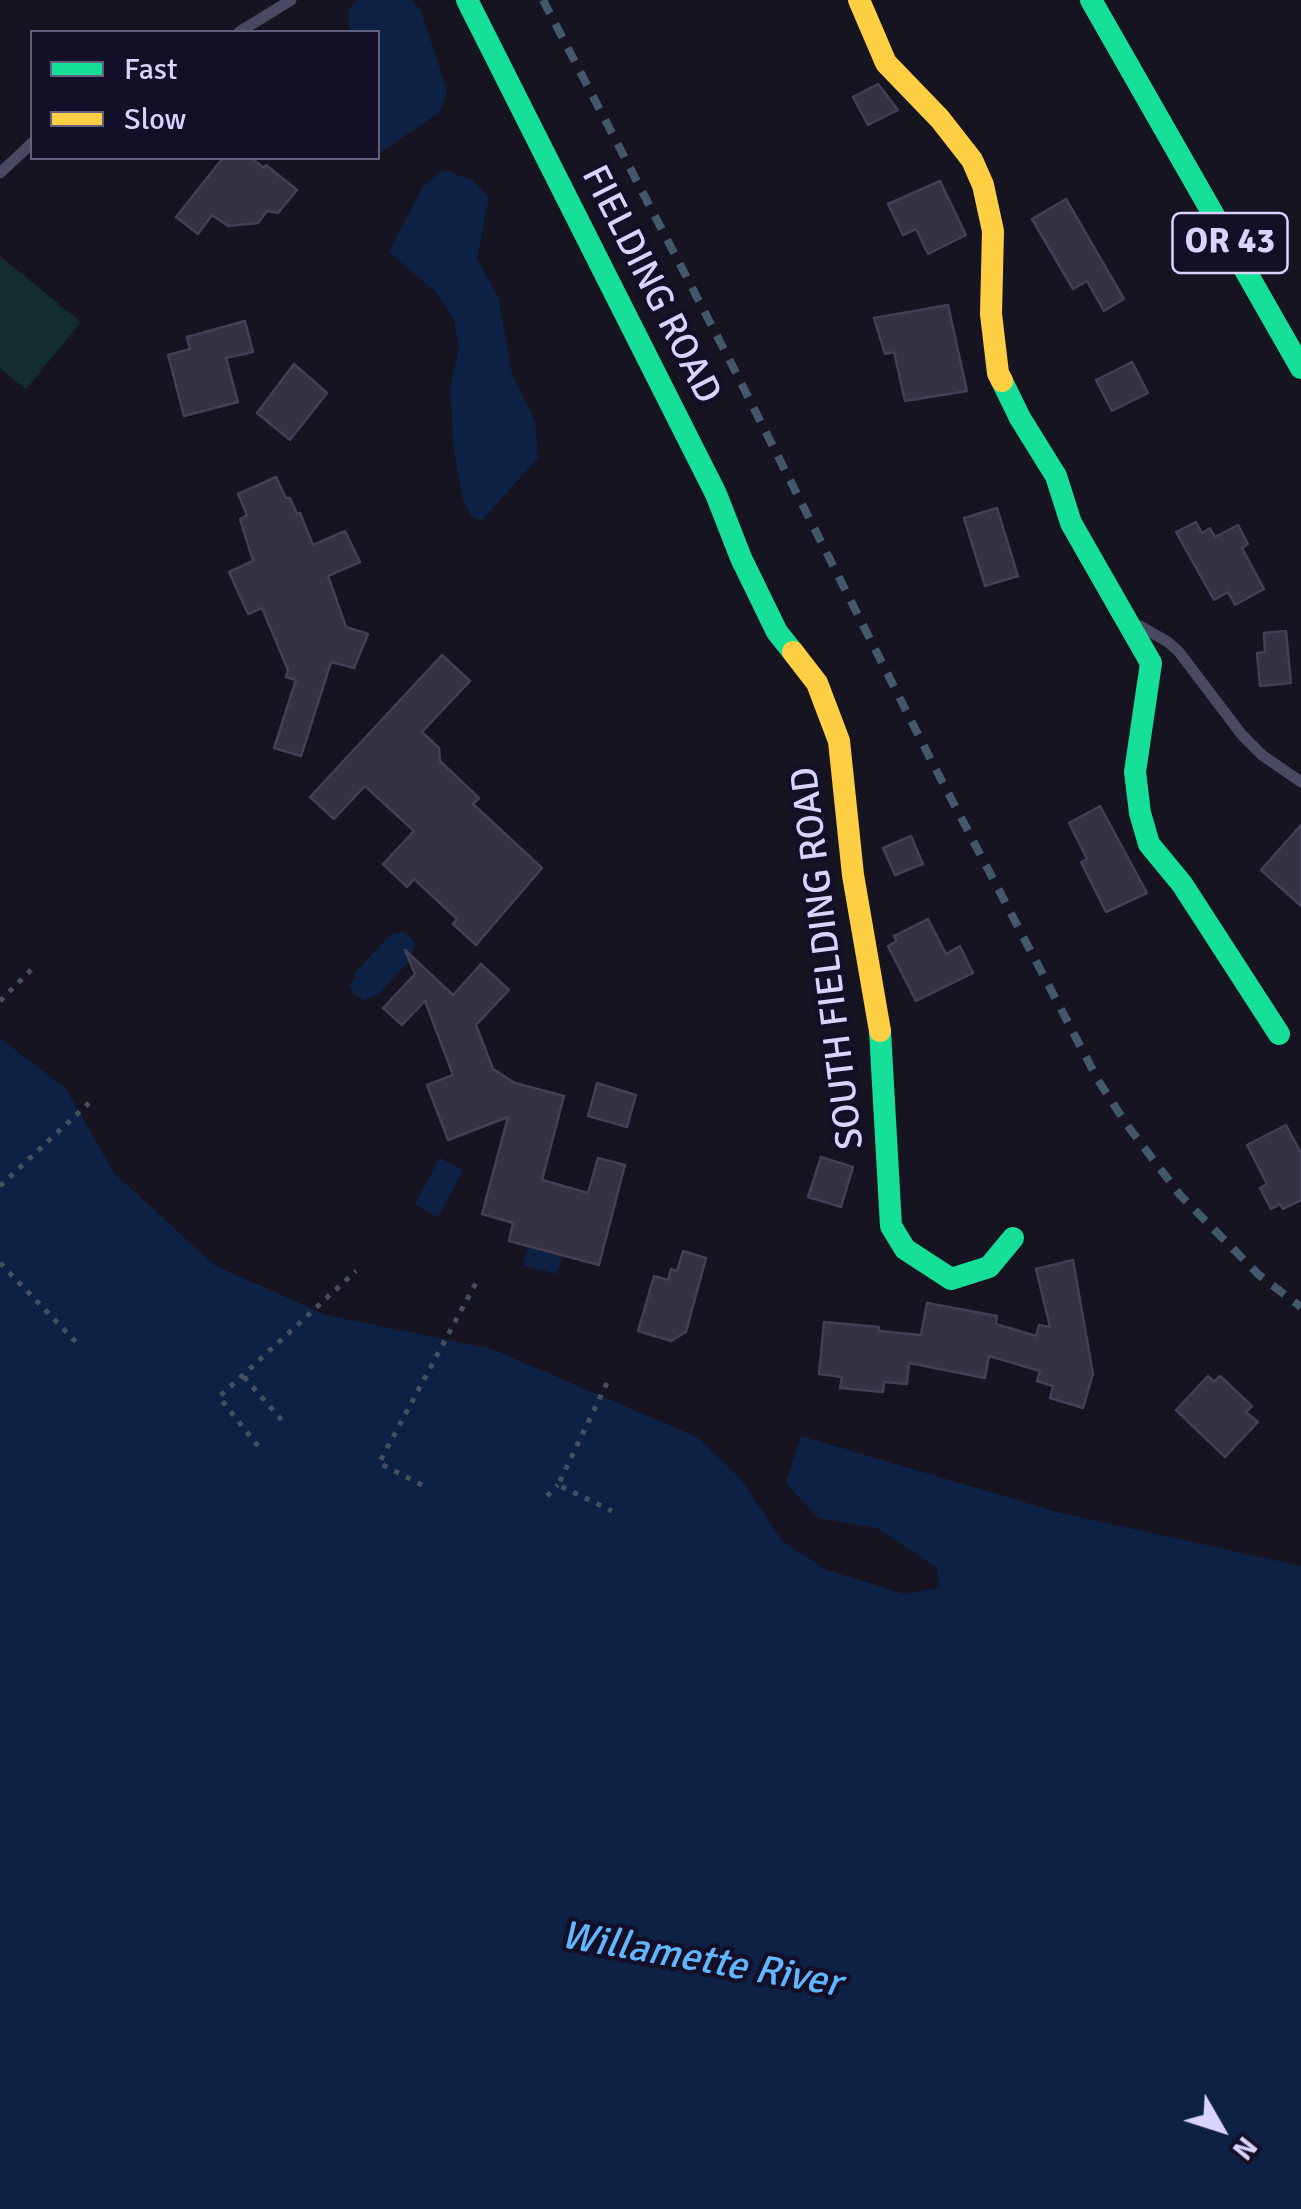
<!DOCTYPE html>
<style>
body{margin:0}
#map{position:relative;width:1301px;height:2209px;overflow:hidden;background:#161421;font-family:Signika,sans-serif}
canvas{display:block}
.legend{position:absolute;left:30px;top:30px;width:350px;height:130px;box-sizing:border-box;background:#130f26;border:2px solid #625e7d;margin:0;padding:12px 18px;list-style:none;font-size:30px;color:#d9d4ff}
.legend li{display:flex;align-items:center;gap:20px;height:50px}
.legend b{width:50px;border:2px solid #625e7d}
.north{position:absolute;left:1171px;top:2079px;width:100px;height:100px;-webkit-text-stroke:8px #130f26;paint-order:stroke;rotate:129deg;font-size:28px;font-weight:700;line-height:40px;text-align:center;color:#d9d4ff}
.north::after{content:'';display:block;margin:auto;width:35px;height:45px;background:#d9d4ff;clip-path:polygon(50% 0,100% 100%,50% 72%,0 100%)}
</style>
<div id="map">
<canvas width="1301" height="2209"></canvas>
<ul class="legend">
<li><b style="height:12px;background:#16e098"></b>Fast</li>
<li><b style="height:12px;background:#ffcf43"></b>Slow</li>
</ul>
<div class="north">N</div>
</div>
<script>
const context = document.querySelector('canvas').getContext('2d');
context.lineJoin = 'round';
function fillPath(path, color) {
  context.fillStyle = color;
  context.fill(path, 'evenodd');
}
function poly(rows) {
  const path = new Path2D();
  for (const r of rows) {
    path.moveTo(r[0], r[1]);
    for (let i = 2; i < r.length; i += 2) path.lineTo(r[i], r[i + 1]);
  }
  return path;
}
function trace(path, color, width, dash) {
  context.strokeStyle = color;
  context.lineWidth = width;
  context.lineCap = dash ? 'butt' : 'round';
  context.setLineDash(dash || []);
  context.stroke(path);
}
function drawText(font, color, halo, rows, align = 'center') {
  context.font = font + ' Signika,sans-serif';
  context.lineWidth = 9;
  context.setLineDash([]);
  context.textBaseline = 'middle';
  context.strokeStyle = halo;
  context.fillStyle = color;
  for (const [text, x, y, turn = 0] of rows) {
    context.save();
    context.translate(x, y);
    context.rotate((+turn || 0) * Math.PI / 180);
    context.textAlign = isNaN(turn) ? turn : align;
    if (halo) context.strokeText(text, 0, 0);
    context.fillText(text, 0, 0);
    context.restore();
  }
}
fillPath(poly([
 [0,256,81,322,26,389,0,368]
]), '#132c2d');
fillPath(poly([
 [357,0,412,0,421,11,447,91,440,112,378,154,378,32,350,32,348,11],
 [444,170,472,180,489,197,477,259,499,299,512,375,535,421,538,458,482,520,472,517,463,500,454,451,450,387,459,349,454,320,437,293,389,252,423,186],
 [403,932,415,942,410,960,378,995,364,1000,355,995,349,985,356,977,354,974,390,935],
 [0,1038,66,1089,114,1173,214,1265,326,1315,492,1349,697,1437,741,1479,782,1541,827,1570,905,1594,939,1588,937,1568,877,1528,818,1518,786,1483,801,1436,1061,1513,1301,1566,1301,2209,0,2209],
 [440,1158,463,1170,438,1217,415,1204],
 [529,1244,563,1253,557,1274,523,1265]
]), '#0d2144');
const building = poly([
 [878,84,898,110,868,125,853,97,878,84],
 [223,158,251,158,264,168,266,165,297,190,278,213,267,211,258,223,228,226,212,215,198,234,176,217,223,158],
 [940,181,966,235,928,254,916,229,903,235,888,204,940,181],
 [1066,199,1124,299,1104,311,1087,281,1073,289,1032,219,1066,199],
 [948,305,967,391,905,401,894,352,885,354,874,318,948,305],
 [245,321,253,352,226,358,238,402,184,416,168,355,190,349,187,337,245,321],
 [1132,362,1148,393,1112,411,1096,380,1132,362],
 [294,364,327,393,290,440,257,413,294,364],
 [276,477,286,498,290,498,297,514,300,513,313,545,345,531,360,562,328,576,346,627,368,634,354,668,331,662,301,756,274,748,296,680,286,677,288,670,262,608,248,614,229,572,253,561,240,519,247,515,238,494,276,477],
 [997,508,1018,576,985,586,964,518,997,508],
 [1196,522,1202,533,1210,528,1215,537,1238,525,1248,544,1242,548,1264,589,1235,605,1228,592,1214,600,1176,532,1196,522],
 [1286,631,1291,683,1260,686,1257,653,1265,652,1264,633,1286,631],
 [442,655,470,681,422,732,439,748,440,761,479,798,473,804,542,868,476,945,453,924,457,919,414,879,407,887,383,864,414,831,365,786,334,819,310,797,442,655],
 [1100,806,1147,893,1106,912,1081,862,1087,859,1069,823,1100,806],
 [1301,825,1301,906,1261,870,1301,825],
 [911,836,923,864,895,875,883,848,911,836],
 [928,919,946,954,960,946,973,973,916,1001,888,946,897,941,894,936,928,919],
 [405,950,453,995,481,964,509,990,476,1025,493,1069,515,1083,564,1096,542,1180,588,1193,598,1158,625,1165,599,1265,509,1241,513,1223,482,1214,508,1117,448,1140,427,1085,453,1075,425,1001,402,1025,383,1008,415,974,405,950],
 [597,1083,636,1095,627,1127,588,1116,597,1083],
 [1286,1125,1301,1153,1301,1200,1283,1209,1280,1204,1271,1209,1260,1188,1267,1184,1247,1145,1286,1125],
 [821,1157,853,1167,841,1207,808,1197,821,1157],
 [683,1251,706,1258,686,1332,671,1341,638,1331,654,1276,668,1280,671,1269,677,1271,683,1251],
 [1073,1260,1093,1374,1083,1408,1050,1398,1053,1386,1037,1381,1040,1371,989,1356,985,1378,909,1363,907,1384,884,1382,883,1392,840,1388,842,1377,819,1374,824,1322,879,1327,879,1331,921,1335,927,1303,997,1316,996,1324,1036,1336,1039,1325,1050,1327,1036,1269,1073,1260],
 [1208,1376,1214,1382,1220,1376,1252,1406,1246,1412,1258,1422,1225,1457,1176,1410,1208,1376]
]);
fillPath(building, '#343243');
trace(building, '#433f54', 2.5);
trace(poly([
 [0,1001,36,965],
 [0,1186,89,1103],
 [0,1263,77,1343],
 [244,1377,287,1426],
 [607,1383,558,1485,612,1511],
 [258,1446,219,1397,356,1271],
 [422,1485,379,1463,478,1279],
 [547,1496,558,1485]
]), '#44505f', 5, [5, 8]);
trace(poly([
 [239,32,291,0],
 [0,173,32,143],
 [1140,626,1168,642,1179,652,1242,735,1262,755,1301,782]
]), '#4a4962', 11);
trace(poly([
 [467,0,716,494,741,558,777,632,793,652],
 [1091,0,1301,368],
 [1002,381,1020,418,1056,476,1071,523,1151,663,1135,772,1140,813,1149,844,1182,884,1279,1034],
 [880,1031,891,1226,905,1249,951,1279,989,1267,1013,1238]
]), '#16e098', 22);
trace(poly([
 [859,0,886,63,940,119,972,160,983,185,993,231,991,314,998,373,1002,381],
 [793,652,817,683,839,741,853,875,880,1031]
]), '#ffcf43', 22);
trace(poly([
 [543,0,729,359,932,762,1098,1080,1127,1125,1180,1195,1259,1275,1301,1307]
]), '#43596b', 8, [15, 12]);
for (const [x, y, w] of [
 [1230,243,115]
]) {
  const box = new Path2D();
  box.roundRect(x - w / 2, y - 30, w, 60, 8);
  context.fillStyle = '#130f26';
  context.fill(box);
  trace(box, '#d9d4ff', 2.5);
}
drawText('bold 35px', '#d9d4ff', null, [
 ["OR 43",1230,243]
]);
drawText('38px', '#d9d4ff', '#130f26', [
 ["FIELDING ROAD",650,285,63],
 ["SOUTH FIELDING ROAD",829,958,-97]
]);
drawText('italic 40px', '#62b6ff', '#130f26', [
 ["Willamette River",701,1961,10]
]);
</script>
